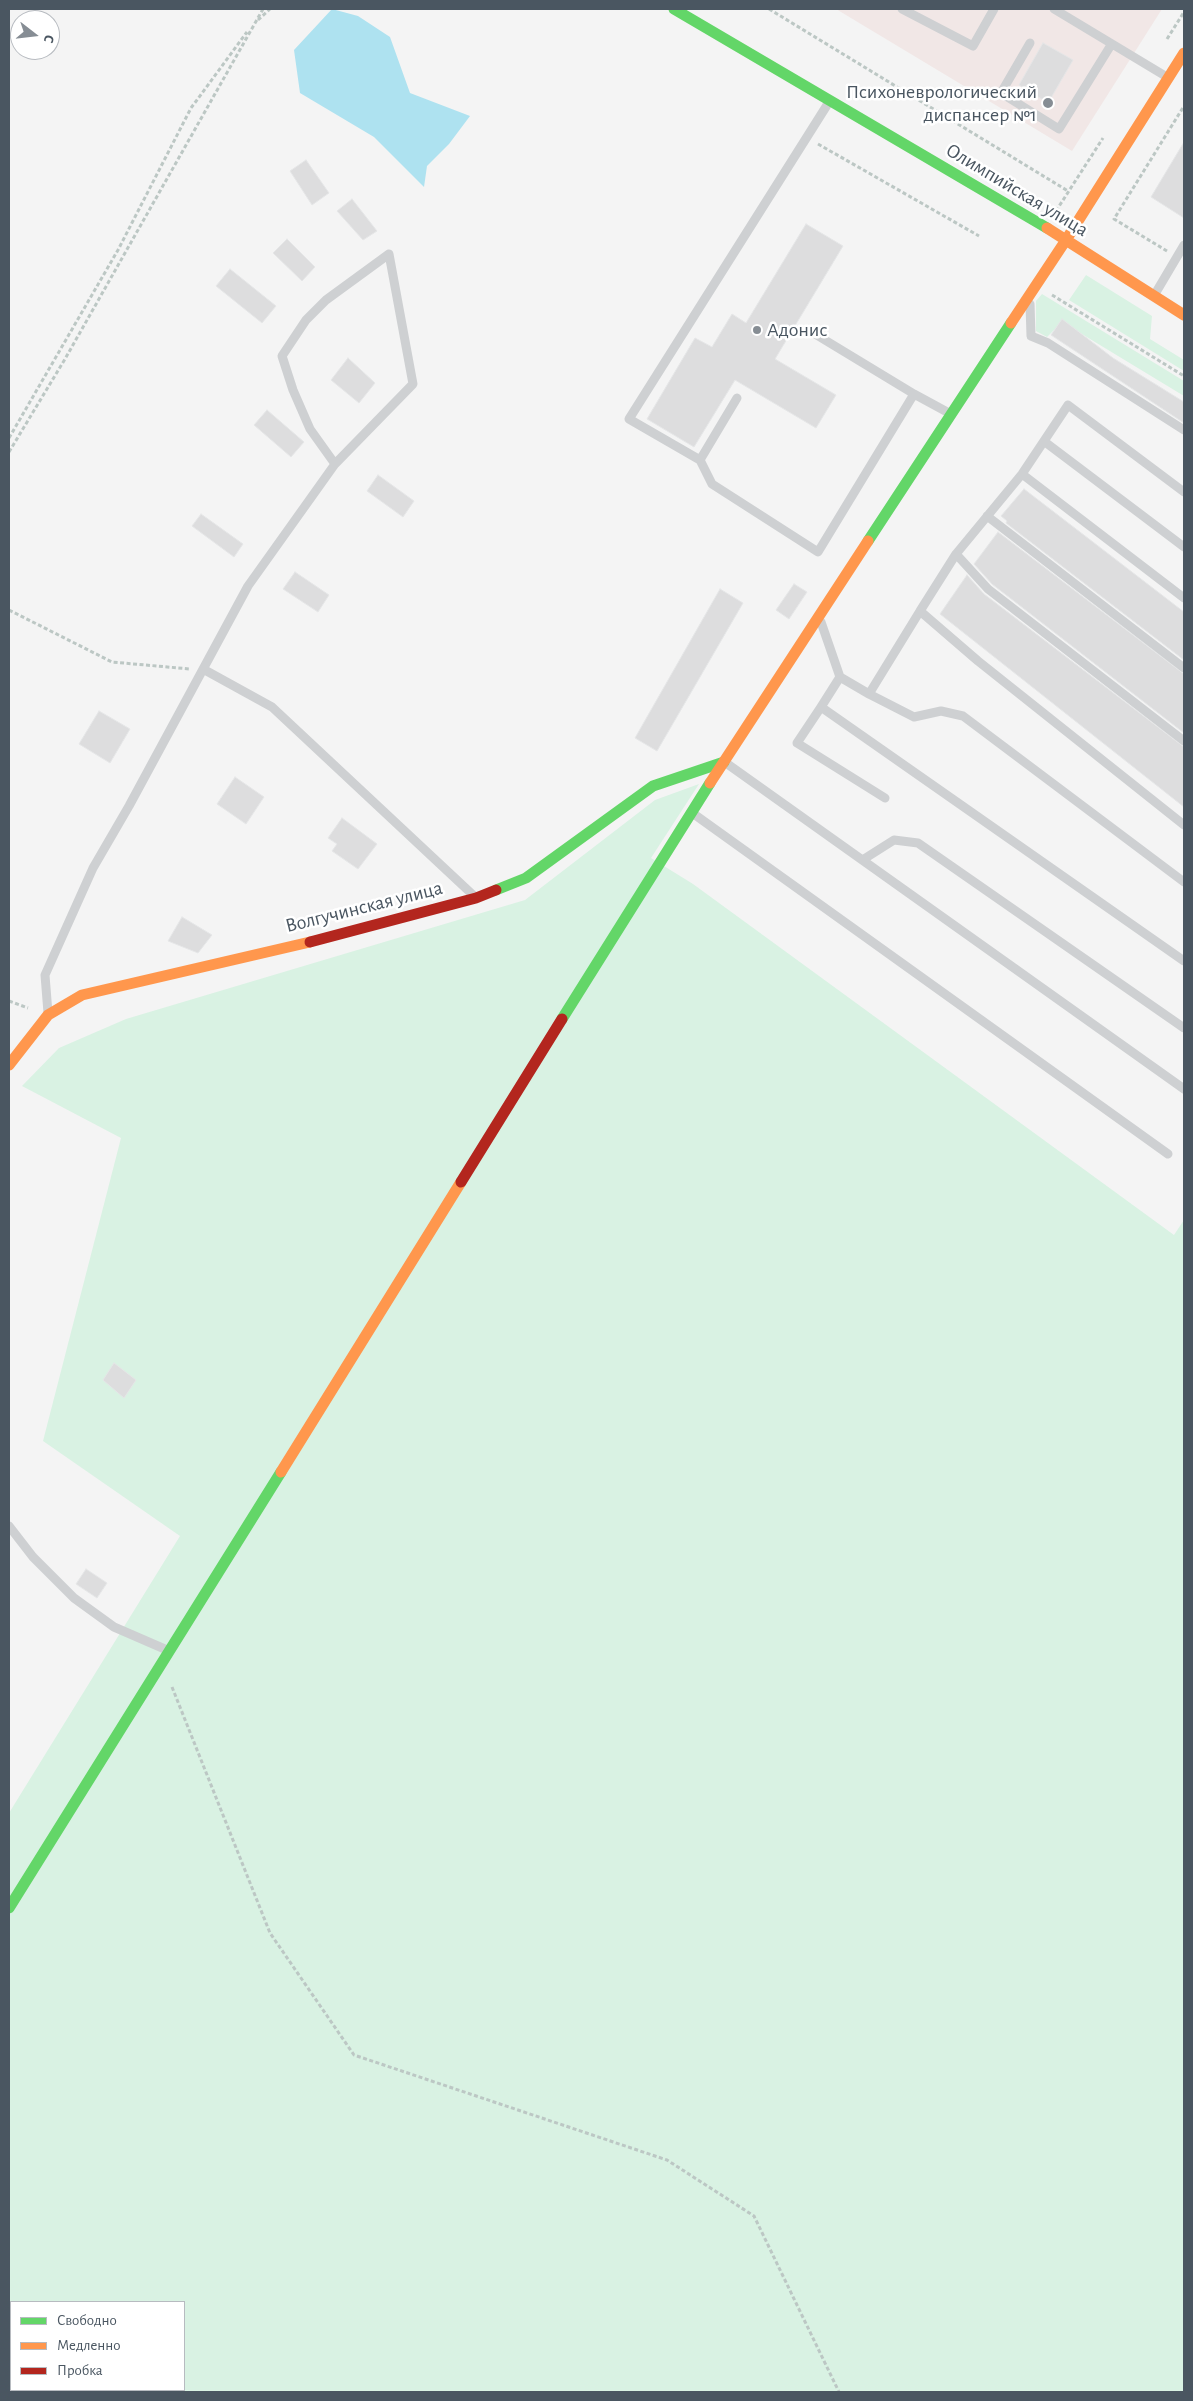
<!DOCTYPE html>
<meta charset="utf-8">
<style>
body{margin:0}
#map{position:relative;width:1193px;height:2401px;overflow:hidden;background:#f4f4f4;font-family:"Alegreya Sans",sans-serif}
canvas{display:block}
.frame{position:absolute;inset:0;border:10px solid #4a5661;pointer-events:none}
.legend{position:absolute;left:10px;top:2301px;width:175px;height:90px;box-sizing:border-box;background:#fff;border:1px solid #b7bbc0;margin:0;padding:6px 9px;list-style:none;font-size:15px;color:#4a5661}
.legend li{display:flex;align-items:center;gap:10px;height:25px}
.legend b{width:25px;border:1px solid #b7bbc0}
.north{position:absolute;left:10px;top:10px;width:50px;height:50px;box-sizing:border-box;background:#fff;border:1px solid #b7bbc0;border-radius:50%;rotate:106deg;font-size:14px;font-weight:700;line-height:20px;text-align:center;color:#4a5661}
.north::after{content:'';display:block;margin:auto;width:18px;height:22px;background:#868d94;clip-path:polygon(50% 0,100% 100%,50% 72%,0 100%)}
</style>
<div id="map">
<canvas width="1193" height="2401"></canvas>
<div class="frame"></div>
<ul class="legend">
<li><b style="height:6px;background:#63d668"></b>Свободно</li>
<li><b style="height:6px;background:#ff974d"></b>Медленно</li>
<li><b style="height:6px;background:#b3261e"></b>Пробка</li>
</ul>
<div class="north">С</div>
</div>
<script>
const context = document.querySelector('canvas').getContext('2d');
context.lineJoin = 'round';
function fillPath(path, color) {
  context.fillStyle = color;
  context.fill(path, 'evenodd');
}
function poly(rows) {
  const path = new Path2D();
  for (const r of rows) {
    path.moveTo(r[0], r[1]);
    for (let i = 2; i < r.length; i += 2) path.lineTo(r[i], r[i + 1]);
  }
  return path;
}
function trace(path, color, width, dash) {
  context.strokeStyle = color;
  context.lineWidth = width;
  context.lineCap = dash ? 'butt' : 'round';
  context.setLineDash(dash || []);
  context.stroke(path);
}
function drawText(font, color, halo, rows, align = 'center') {
  context.font = font + ' "Alegreya Sans",sans-serif';
  context.lineWidth = 5;
  context.setLineDash([]);
  context.textBaseline = 'middle';
  context.strokeStyle = halo;
  context.fillStyle = color;
  for (const [text, x, y, turn = 0] of rows) {
    context.save();
    context.translate(x, y);
    context.rotate((+turn || 0) * Math.PI / 180);
    context.textAlign = isNaN(turn) ? turn : align;
    if (halo) context.strokeText(text, 0, 0);
    context.fillText(text, 0, 0);
    context.restore();
  }
}
fillPath(poly([
 [836,9,1162,9,1072,151]
]), '#f1e7e6');
fillPath(poly([
 [1086,275,1152,316,1150,339,1184,360,1184,371,1069,300],
 [1042,294,1184,381,1184,396,1062,322,1047,337,1036,331,1036,301],
 [699,784,651,858,693,884,1174,1235,1184,1220,1184,2392,9,2392,9,1813,180,1536,43,1441,121,1138,22,1086,59,1048,126,1019,525,900,655,800],
 [11,2302,184,2302,184,2390,11,2390]
]), '#d9f2e3');
fillPath(poly([
 [332,9,358,16,390,37,410,93,470,116,449,144,427,166,424,187,374,137,300,93,294,50]
]), '#aee2f0');
const building = poly([
 [1043,43,1073,60,1048,103,1019,85,1043,43],
 [1184,142,1184,218,1151,197,1184,142],
 [306,160,329,193,312,205,290,171,306,160],
 [352,199,377,231,363,240,337,211,352,199],
 [806,224,843,246,775,359,836,395,816,428,735,380,694,447,647,419,695,338,712,347,732,314,746,323,806,224],
 [287,239,315,267,302,281,273,253,287,239],
 [230,269,276,306,262,323,216,286,230,269],
 [1062,319,1113,358,1184,402,1184,423,1051,335,1062,319],
 [348,358,375,383,359,403,331,380,348,358],
 [267,410,304,442,291,457,254,425,267,410],
 [378,475,414,501,403,517,367,491,378,475],
 [1024,489,1184,612,1184,660,1006,523,1007,521,1001,516,1024,489],
 [201,514,243,544,234,557,192,526,201,514],
 [998,532,1184,674,1184,733,992,584,974,564,998,532],
 [295,572,329,595,318,612,283,589,295,572],
 [967,575,984,594,1184,747,1184,807,940,614,967,575],
 [794,584,807,592,789,619,776,610,794,584],
 [720,589,743,603,657,751,635,738,720,589],
 [99,711,130,729,110,763,79,744,99,711],
 [235,777,264,797,246,824,217,804,235,777],
 [342,818,377,844,358,869,332,851,337,844,328,838,342,818],
 [182,917,212,935,198,953,168,941,182,917],
 [114,1363,136,1380,124,1398,103,1380,114,1363],
 [86,1569,107,1583,97,1598,76,1584,86,1569]
]);
fillPath(building, '#ddddde');
trace(building, '#e5e6e7', 1);
trace(poly([
 [769,9,1068,191],
 [258,20,270,9],
 [1167,39,1184,12],
 [818,144,979,236],
 [1056,211,1103,138],
 [1167,251,1114,219,1184,106],
 [1052,295,1184,376],
 [9,438,118,250,191,108,247,32],
 [9,452,65,359,263,9],
 [9,610,112,662,190,669],
 [9,1001,28,1008],
 [172,1687,270,1933,354,2055,667,2160,754,2216,839,2392]
]), '#bcc7c4', 3, [4, 2.5]);
trace(poly([
 [902,9,973,46,994,9],
 [1054,9,1167,77],
 [1030,43,1001,93,1059,129,1111,45],
 [1155,294,1184,245],
 [1030,304,1031,336,1048,343,1184,430],
 [815,334,914,394,818,552,712,484,700,460,629,419,829,102],
 [914,394,949,413],
 [1045,442,1184,547],
 [700,460,737,398],
 [1022,474,1184,598],
 [1184,492,1068,405,1022,474,956,554,988,589,1184,741],
 [987,516,1184,668],
 [920,611,956,554],
 [821,622,840,677,821,707,1184,961],
 [203,669,272,707,473,895],
 [840,677,869,694],
 [821,707,797,743,885,798],
 [726,763,1184,1089],
 [691,812,1168,1154],
 [1184,825,978,661,920,611,869,694,914,717,941,711,963,716,1184,882],
 [864,859,894,840,918,843,1184,1028],
 [48,1013,45,975,93,868,129,806,248,586,335,464,413,384,389,254,326,300,306,320,282,356,293,390,310,429,335,464],
 [9,1526,33,1557,74,1598,114,1627,167,1650]
]), '#ced0d2', 9);
trace(poly([
 [674,9,1047,228],
 [868,541,1011,323],
 [496,890,526,878,653,786,724,762],
 [562,1019,710,783],
 [9,1908,281,1472]
]), '#63d668', 11);
trace(poly([
 [1047,228,1184,315],
 [1011,323,1066,240,1184,53],
 [710,783,868,541],
 [9,1065,48,1015,82,995,310,942],
 [281,1472,461,1182]
]), '#ff974d', 11);
trace(poly([
 [310,942,476,898,496,890],
 [461,1182,562,1019]
]), '#b3261e', 11);
for (const [x, y, r, color] of [
 [1048,103,6,"#868d94"],
 [757,330,5,"#868d94"]
]) {
  const dot = new Path2D();
  dot.arc(x, y, r, 0, 2 * Math.PI);
  context.fillStyle = color;
  context.fill(dot);
  trace(dot, '#fff', 2);
}
drawText('20px', '#4a5661', '#fff', [
 ["Психоневрологический",1037,92],
 ["диспансер №1",1037,115],
 ["Адонис",767,330,"left"]
], 'right');
drawText('20px', '#4a5661', '#fff', [
 ["Олимпийская улица",1017,190,31],
 ["Волгучинская улица",364,907,-14]
]);
</script>
